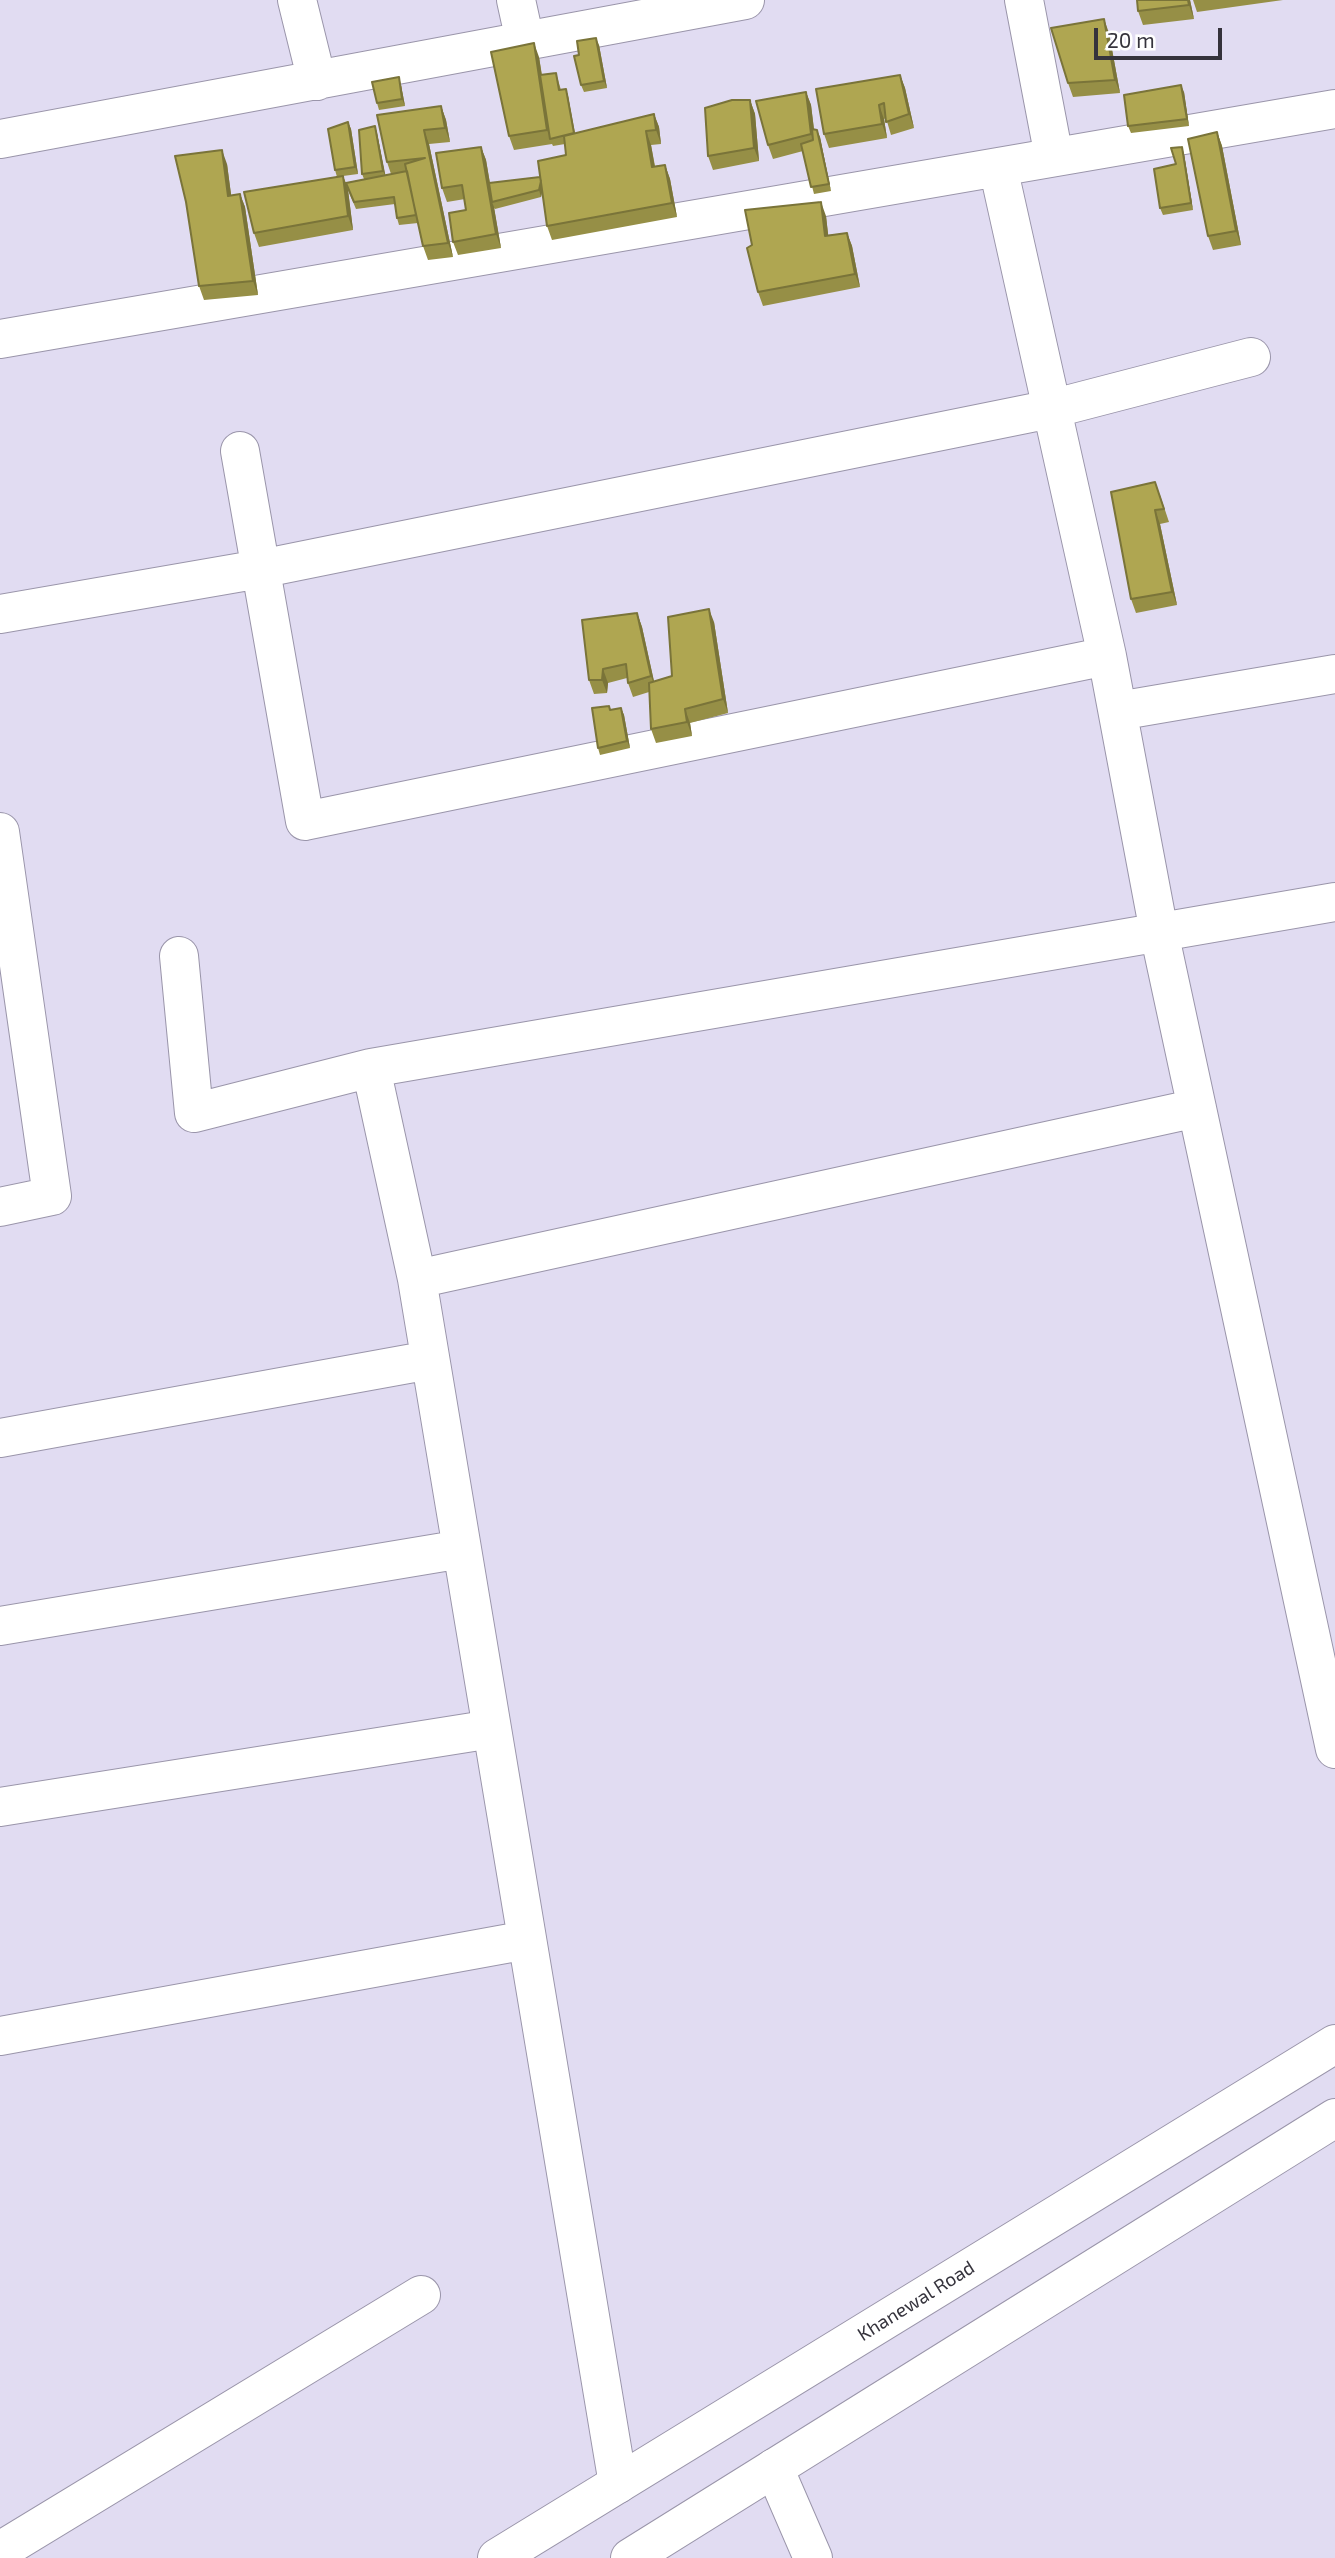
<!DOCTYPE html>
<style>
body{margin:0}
#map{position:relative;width:1335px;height:2558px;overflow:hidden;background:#e1dcf2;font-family:"Exo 2",sans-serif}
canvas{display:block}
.scale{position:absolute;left:1094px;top:28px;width:128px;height:32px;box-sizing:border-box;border:4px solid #35333c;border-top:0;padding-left:9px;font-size:21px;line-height:24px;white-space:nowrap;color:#35333c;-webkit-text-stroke:5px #fff;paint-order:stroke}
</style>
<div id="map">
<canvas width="1335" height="2558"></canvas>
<div class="scale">20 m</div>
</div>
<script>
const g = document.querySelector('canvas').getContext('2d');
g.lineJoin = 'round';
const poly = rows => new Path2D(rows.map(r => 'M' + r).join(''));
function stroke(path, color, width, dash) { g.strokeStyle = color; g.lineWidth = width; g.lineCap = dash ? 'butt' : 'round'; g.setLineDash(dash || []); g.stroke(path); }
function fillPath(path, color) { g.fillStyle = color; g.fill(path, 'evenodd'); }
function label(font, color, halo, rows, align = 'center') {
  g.font = font + ' "Exo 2",sans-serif'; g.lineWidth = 6; g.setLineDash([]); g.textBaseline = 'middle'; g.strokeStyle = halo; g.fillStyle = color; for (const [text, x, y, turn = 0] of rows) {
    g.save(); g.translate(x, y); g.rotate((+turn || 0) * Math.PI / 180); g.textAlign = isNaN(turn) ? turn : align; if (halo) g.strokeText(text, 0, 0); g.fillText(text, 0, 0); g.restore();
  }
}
const street = poly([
 [297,0,317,81],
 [1024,0,1054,157],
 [525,41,745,0],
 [0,139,525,41,516,0],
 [998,167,1107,656,1159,932,1335,1749],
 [0,339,1335,109],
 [240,451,305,821,1107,656],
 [0,614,260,569,1051,409,1251,357],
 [1118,711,1335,674],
 [0,832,52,1196,0,1207],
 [179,956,194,1113,371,1068],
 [417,1279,1197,1108],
 [0,1438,430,1360],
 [0,1626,462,1549],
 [0,1807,492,1729],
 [0,2036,527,1940],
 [774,2468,813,2558],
 [618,2484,417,1279,371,1068,1335,902],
 [0,2551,421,2295]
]);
const primary = poly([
 [497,2558,1335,2044],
 [630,2558,1335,2118]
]);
const wall = poly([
 [1137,0,1190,0,1194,19,1143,25,1138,11],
 [1193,0,1283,0,1197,12],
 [1109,33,1120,93,1073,97,1068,83],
 [599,45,607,88,584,92,581,85,579,55],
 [539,57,542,75,556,73,561,90,566,89,568,96,575,133,654,114,659,127,661,144,651,145,655,166,665,165,670,179,677,217,552,240,547,226,542,192,541,197,495,209,494,208,501,248,458,255,453,242,466,210,465,199,447,202,442,188,481,147,486,160,490,183,540,177,566,155,565,144,553,146,552,144,514,150,509,136],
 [900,75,905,88,914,128,891,135,886,118,884,119,887,138,829,148,824,134],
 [401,85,405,106,379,110,377,103],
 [806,92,811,105,814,129,820,137,831,191,814,194,803,151,773,159,768,145],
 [1184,92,1189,126,1131,133,1128,126],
 [750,100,755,114,759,161,713,170,708,156],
 [441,106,446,120,450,142,429,144,453,257,428,260,423,246,418,223,399,225,397,218,395,204,356,209,348,190,353,230,259,247,254,233,337,177,335,170,348,122,351,129,358,174,343,176,346,183,364,179,362,174,375,126,377,133,385,175,391,174,387,162],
 [1217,132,1222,146,1241,245,1213,250,1208,236],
 [1184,154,1193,210,1163,215,1160,208,1176,164],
 [227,164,231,195,240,194,245,207,258,295,204,300,199,286],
 [826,216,828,235,847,233,852,246,860,287,763,306,758,292,752,245],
 [1111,492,1160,495,1169,522,1160,524,1177,605,1136,613,1131,599],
 [637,613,642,627,654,682,672,676,714,622,728,713,690,723,692,736,656,743,651,729,649,692,633,697,628,683,627,678,608,683,607,693,594,694,589,680],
 [621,708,624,715,630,748,600,755,598,748]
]);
const shadedWall = poly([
 [1188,0,1190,0,1194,19,1189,5],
 [1104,19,1109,33,1120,93,1115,80],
 [596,38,599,45,607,88,604,81],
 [534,43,539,57,551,139,547,130],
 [900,75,905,88,914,128,909,114],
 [399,77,401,85,405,106,402,99],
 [1181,85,1184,92,1189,126,1187,119],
 [566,89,568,96,576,142,574,135],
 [806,92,811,105,816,147,811,134],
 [750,100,755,114,759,161,754,148],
 [879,105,884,119,887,138,882,124],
 [441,106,446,120,450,142,445,128],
 [654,114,659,127,661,144,656,130],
 [348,122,351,129,358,174,355,167],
 [375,126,377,133,386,178,383,171],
 [424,130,429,144,453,257,448,243],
 [817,130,820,137,831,191,829,184],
 [646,131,651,145,657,180,652,167],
 [1217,132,1222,146,1241,245,1236,231],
 [481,147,486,160,493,202,492,202,494,207,501,248,496,234],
 [1182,147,1184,154,1193,210,1191,203],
 [222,150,227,164,233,209,228,196],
 [665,165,670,179,677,217,672,203],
 [343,176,348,190,353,230,348,216],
 [542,177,544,184,541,197,539,190],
 [240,194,245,207,258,295,253,281],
 [821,202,826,216,830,250,825,236],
 [847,233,852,246,860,287,855,274],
 [1155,510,1160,524,1177,605,1172,592],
 [709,609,714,622,728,713,723,699],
 [637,613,642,627,656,690,651,676],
 [603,669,608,683,607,693,602,680],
 [621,708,624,715,630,748,627,741],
 [685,709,690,723,692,736,687,722]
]);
const building = poly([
 [1137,0,1188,0,1189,5,1138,11,1137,0],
 [1104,19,1115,80,1068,83,1051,28,1104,19],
 [596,38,604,81,581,85,574,56,579,55,577,41,596,38],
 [534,43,547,130,509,136,491,52,534,43],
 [556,73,559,90,566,89,574,133,550,139,540,75,556,73],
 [900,75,909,114,886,122,884,103,879,105,882,124,824,134,816,89,900,75],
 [399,77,402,99,377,103,372,82,399,77],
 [1181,85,1187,119,1128,126,1124,95,1181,85],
 [806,92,811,134,768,145,756,101,806,92],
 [732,100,750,100,754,148,708,156,705,108,732,100],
 [441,106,445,128,424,130,448,243,423,246,405,164,425,158,387,162,377,115,441,106],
 [654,114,656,130,646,131,652,167,665,165,672,203,547,226,538,161,566,155,564,136,654,114],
 [348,122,355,167,335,170,328,129,348,122],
 [375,126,383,171,362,174,359,130,375,126],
 [812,129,817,130,829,184,811,187,801,144,813,140,812,129],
 [1217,132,1236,231,1208,236,1188,139,1217,132],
 [481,147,496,234,453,242,449,213,466,210,462,185,442,188,436,153,481,147],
 [1182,147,1191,203,1160,208,1154,169,1176,164,1171,148,1182,147],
 [222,150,228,196,240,194,253,281,199,286,186,202,175,156,222,150],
 [407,171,416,215,397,218,394,197,354,202,346,183,407,171],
 [343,176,348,216,254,233,244,192,343,176],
 [540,177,541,181,539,190,492,202,489,183,540,177],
 [821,202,825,236,847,233,855,274,758,292,747,248,752,245,745,210,821,202],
 [1155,482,1164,509,1155,510,1172,592,1131,599,1111,492,1155,482],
 [709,609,723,699,685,709,687,722,651,729,649,683,672,676,668,617,709,609],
 [637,613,651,676,628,683,626,664,603,669,602,680,589,680,582,620,637,613],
 [609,706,610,710,621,708,627,741,598,748,592,708,609,706]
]);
const streetNames = [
 ["Khanewal Road",916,2301,-32]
];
stroke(street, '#9a95aa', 40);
stroke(primary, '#9a95aa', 40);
stroke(street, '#fff', 38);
stroke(primary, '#fff', 38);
fillPath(wall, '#968f46');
fillPath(shadedWall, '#7a7439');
fillPath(building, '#afa651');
stroke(building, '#7a7439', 2);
label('19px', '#35333c', '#fff', streetNames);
</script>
